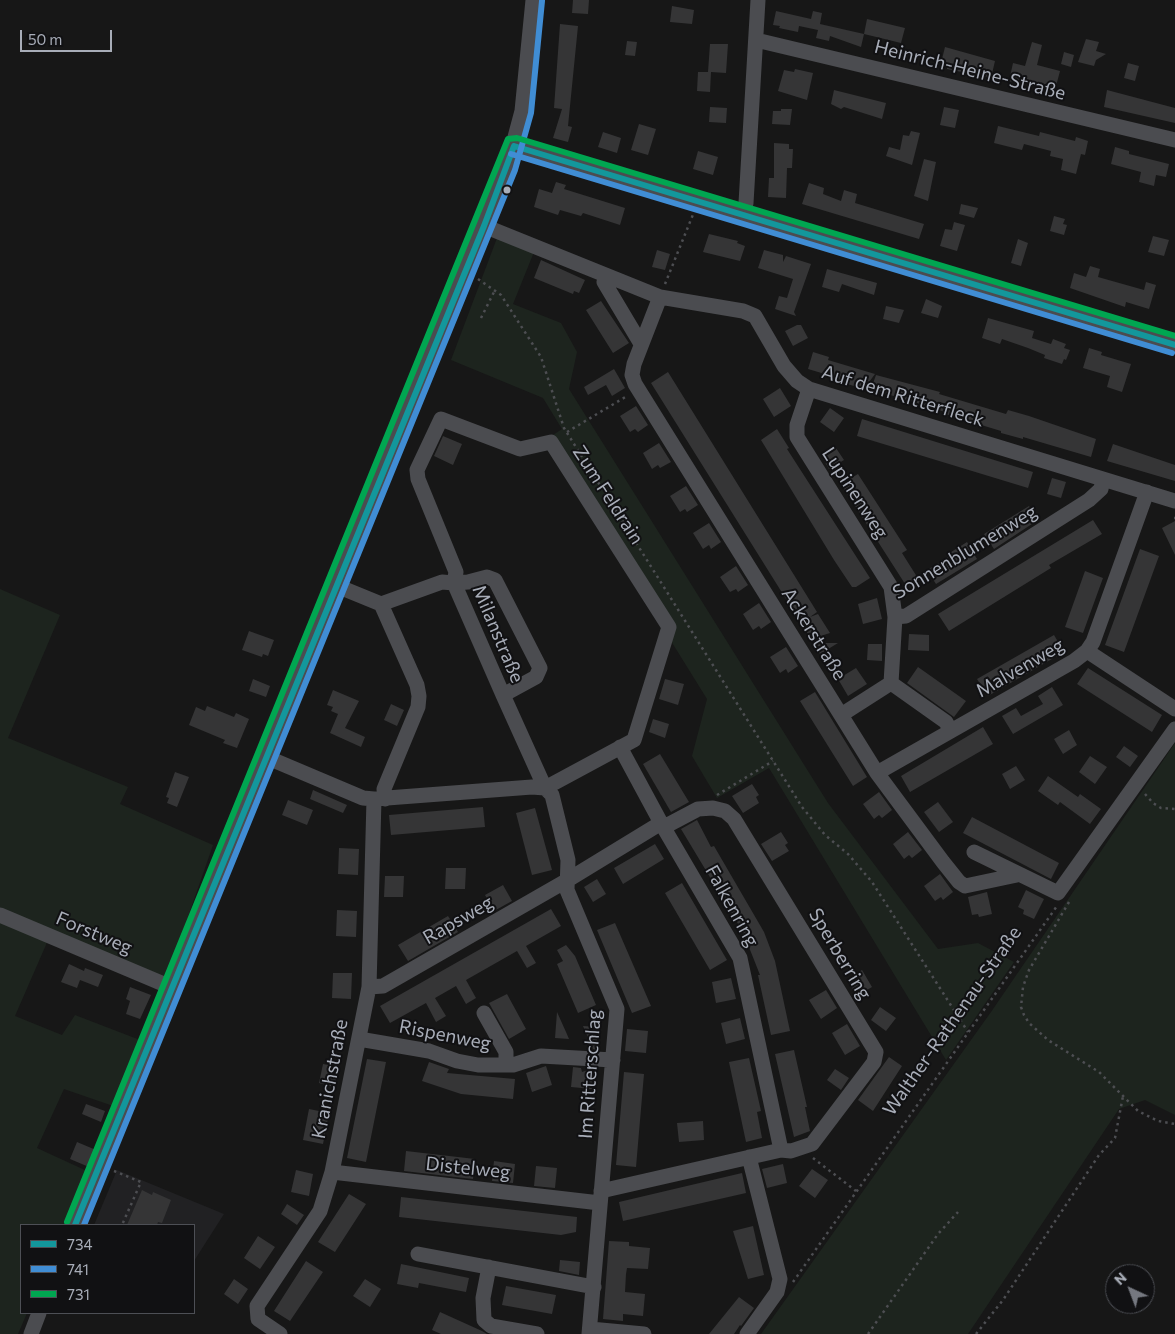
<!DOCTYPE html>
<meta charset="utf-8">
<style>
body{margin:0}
#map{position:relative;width:1175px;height:1334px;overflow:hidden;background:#171717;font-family:Commissioner,sans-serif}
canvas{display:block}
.legend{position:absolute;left:20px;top:1224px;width:175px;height:90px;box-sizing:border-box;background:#111113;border:1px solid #4d4f55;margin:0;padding:6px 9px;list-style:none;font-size:15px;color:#a8adb8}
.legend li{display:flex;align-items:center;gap:10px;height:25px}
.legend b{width:25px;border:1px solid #4d4f55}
.north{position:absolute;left:1105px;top:1264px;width:50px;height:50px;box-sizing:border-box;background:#111113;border:1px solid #4d4f55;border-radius:50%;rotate:317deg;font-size:14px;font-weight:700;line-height:20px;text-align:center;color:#a8adb8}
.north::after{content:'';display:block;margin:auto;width:18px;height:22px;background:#757880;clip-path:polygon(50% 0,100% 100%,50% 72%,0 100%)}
.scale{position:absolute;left:20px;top:30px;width:92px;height:22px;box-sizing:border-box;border:2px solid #a8adb8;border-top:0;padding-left:6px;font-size:15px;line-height:18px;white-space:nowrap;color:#a8adb8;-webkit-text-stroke:4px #111113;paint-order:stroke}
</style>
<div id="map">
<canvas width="1175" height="1334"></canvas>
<ul class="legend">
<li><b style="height:6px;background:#13979c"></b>734</li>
<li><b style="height:6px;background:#408dd4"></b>741</li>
<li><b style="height:6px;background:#00a651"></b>731</li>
</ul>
<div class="north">N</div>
<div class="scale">50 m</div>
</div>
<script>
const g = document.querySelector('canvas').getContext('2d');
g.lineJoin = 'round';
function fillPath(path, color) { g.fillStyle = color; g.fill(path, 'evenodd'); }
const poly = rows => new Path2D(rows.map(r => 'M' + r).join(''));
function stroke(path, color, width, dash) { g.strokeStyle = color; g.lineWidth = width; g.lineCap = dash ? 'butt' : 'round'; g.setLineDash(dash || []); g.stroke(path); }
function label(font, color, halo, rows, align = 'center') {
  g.font = font + ' Commissioner,sans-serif'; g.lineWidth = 4; g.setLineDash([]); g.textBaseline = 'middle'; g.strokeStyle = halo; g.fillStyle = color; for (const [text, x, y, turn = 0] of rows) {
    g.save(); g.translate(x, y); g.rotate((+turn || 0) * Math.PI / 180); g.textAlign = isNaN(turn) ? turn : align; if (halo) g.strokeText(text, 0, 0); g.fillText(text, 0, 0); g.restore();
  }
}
const built = poly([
 [117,1170,224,1214,194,1261,194,1225,94,1225]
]);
const green = poly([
 [497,238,534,252,513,304,561,323,577,352,569,389,828,803,938,949,978,943,1014,962,946,1060,769,768,717,798,692,756,707,699,671,641,673,626,553,435,562,429,543,398,451,360],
 [0,589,60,615,8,738,128,787,120,804,213,845,166,980,52,931,15,1016,62,1035,75,1015,140,1040,113,1106,64,1089,37,1148,87,1171,64,1225,21,1225,21,1313,27,1313,18,1334,0,1334],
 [1175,743,1175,1115,1145,1100,1119,1109,968,1334,761,1334,991,1012]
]);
const building = poly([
 [573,0,589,0,588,14,572,13],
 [672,6,694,10,692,24,670,22],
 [776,11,811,19,813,11,822,13,820,24,864,34,861,47,830,36,829,41,816,38,818,30,799,26,798,32,779,28,780,26,773,25],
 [867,19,905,28,901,43,864,34],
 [560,24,578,26,568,126,572,127,568,142,553,138,562,109,554,108],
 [1086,39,1099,42,1096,51,1106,54,1096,60,1094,66,1078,62],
 [627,41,637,42,635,56,625,55],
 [1032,42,1042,45,1037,65,1060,71,1055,90,1025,82,1025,85,1009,81,1013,63,1025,66],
 [710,44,728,44,726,73,711,72,710,92,697,91,698,72,708,72],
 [945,47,995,61,991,78,947,69,947,65,941,63],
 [1064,52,1074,55,1071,67,1061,64],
 [1128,63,1139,66,1135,81,1124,78],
 [795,69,813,73,807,100,778,91,784,70,794,72],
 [834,90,886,103,882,119,844,107,841,109,831,104],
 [1107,90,1175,108,1175,123,1104,107],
 [710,107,727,108,726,123,709,122],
 [944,107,959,110,955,128,940,125],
 [781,109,792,109,790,125,772,124,773,111,781,111],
 [639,124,656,129,648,155,631,150],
 [998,126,1039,136,1040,132,1075,141,1076,137,1088,141,1085,155,1081,154,1076,174,1061,170,1063,159,1050,156,1051,151,1024,144,1022,150,994,143],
 [911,131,920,133,912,165,886,156,889,147,900,150,903,135,909,136],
 [603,132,621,138,617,153,598,147],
 [774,143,789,144,789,149,793,149,792,168,787,168,786,198,768,197,769,178,774,178],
 [1115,147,1129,151,1129,154,1169,164,1166,177,1156,175,1154,186,1139,182,1141,172,1111,164],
 [698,151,718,157,713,175,693,169],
 [924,159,936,162,928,201,914,196],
 [556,182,566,185,564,189,625,208,620,225,583,213,581,216,560,210,558,215,534,207,539,189,552,193],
 [809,183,824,188,823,194,841,201,844,190,857,194,855,203,924,224,919,239,802,204],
 [961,204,978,208,974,218,959,214],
 [1054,216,1065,219,1063,224,1067,225,1064,235,1050,231],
 [954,222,965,225,957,251,940,246,945,229,952,230],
 [709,234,738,241,737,243,745,246,740,261,703,252],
 [1153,236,1169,240,1164,256,1148,252],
 [1018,239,1028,243,1021,266,1011,263],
 [657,250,670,254,665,270,652,267],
 [764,250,783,255,783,262,786,256,811,264,794,312,796,316,775,309,779,296,787,298,793,279,758,268],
 [541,260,585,280,579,293,574,291,573,294,534,278],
 [1090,266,1100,269,1098,277,1144,290,1146,282,1156,285,1149,309,1126,302,1125,307,1070,288,1074,273,1086,277],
 [827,269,877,283,874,295,842,284,839,292,822,287],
 [926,299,942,306,938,318,921,313],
 [601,301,629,343,613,353,586,310],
 [886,306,904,310,899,323,883,319],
 [988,318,1034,331,1032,338,1051,344,1053,339,1066,344,1064,348,1070,350,1066,360,1064,359,1062,364,1044,358,1045,355,1028,348,1002,339,1000,344,982,338],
 [797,325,801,325,808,338,793,346,785,331],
 [1089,348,1102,352,1101,355,1131,364,1122,392,1107,387,1110,376,1083,368],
 [813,352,829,357,828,360,875,374,864,389,834,380,835,377,808,369],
 [614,369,625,388,612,396,606,385,588,395,584,387],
 [668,372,817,612,810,617,818,614,830,633,811,639,651,383],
 [876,375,940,392,939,394,1006,414,1008,410,1029,416,1096,439,1091,457,1023,437,1023,439,1001,433,1001,431,945,414,945,412,871,389],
 [780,388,791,406,774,417,763,399],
 [636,406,648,425,638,432,635,429,630,432,620,416],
 [830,408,844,418,834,432,820,422],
 [862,419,1033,472,1028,488,857,436],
 [777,429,789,448,787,449,870,578,856,587,852,587,834,560,761,440],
 [443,436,462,444,453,465,434,456],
 [659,443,671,462,660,468,658,465,652,469,643,453],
 [1113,444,1175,465,1175,481,1107,461],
 [836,448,844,460,829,469,822,457],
 [858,474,907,550,902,553,919,580,907,587,841,484],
 [1052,478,1066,482,1061,498,1047,494],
 [686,486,698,505,687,512,685,509,680,512,670,496],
 [1029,506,1038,520,994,549,984,534],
 [1093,520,1102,534,1049,565,1051,568,949,631,938,614],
 [1175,521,1175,555,1162,528],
 [709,523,721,542,711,549,709,545,703,549,693,533],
 [967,542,977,559,936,584,927,570,950,556,948,554],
 [1140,549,1159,556,1124,652,1105,645],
 [736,566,748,585,738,592,736,589,730,592,720,577],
 [1085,571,1103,578,1083,633,1065,627],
 [877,598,882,619,863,624,858,604],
 [759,603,771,622,761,629,759,626,753,630,743,614],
 [249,631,274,640,268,656,263,654,262,657,242,650],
 [909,634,929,635,929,651,908,650],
 [1054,635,1064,652,988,696,977,679],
 [813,643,838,643,820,654],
 [868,644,882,644,882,661,867,660],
 [786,647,798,666,788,673,786,669,780,673,770,657],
 [918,667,966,701,954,717,907,683],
 [856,668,867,684,848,696,838,679],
 [1088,668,1162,715,1152,732,1077,684],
 [253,679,270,686,266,697,249,691],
 [665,679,684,684,678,705,659,699],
 [1052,687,1063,705,1013,734,1002,716,1016,708,1021,716,1043,704,1038,696],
 [333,690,359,701,345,728,365,737,361,747,330,733,338,714,331,711,333,707,327,705],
 [815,692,867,777,853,786,800,701],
 [391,704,404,710,397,726,384,720],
 [207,706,234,717,236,713,249,719,237,748,223,743,225,740,189,725,196,707,205,711],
 [653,719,669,724,665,738,649,732],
 [983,727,993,744,910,792,901,776],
 [1069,730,1077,745,1063,754,1054,739],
 [1124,746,1138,756,1130,767,1116,757],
 [660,754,689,802,671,812,643,764],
 [1090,756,1107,767,1095,784,1079,772],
 [1016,766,1025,780,1010,789,1002,774],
 [175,772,189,777,177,807,167,803,169,798,166,797],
 [1048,776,1078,797,1080,794,1101,809,1090,824,1060,802,1058,805,1038,791],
 [752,784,759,795,756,797,759,803,743,813,732,796],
 [313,790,347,805,343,813,310,799],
 [879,792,892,810,882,818,879,815,874,819,863,804],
 [288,800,313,810,307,825,282,815],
 [938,802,953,822,939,832,924,812],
 [483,807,485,827,391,835,389,815],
 [535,808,552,870,532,875,516,813],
 [972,817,1059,863,1051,879,963,833],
 [697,820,711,847,714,846,764,932,775,961,790,1031,771,1035,758,975,760,975,743,932,681,829],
 [781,832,788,843,785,845,789,851,772,861,761,844],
 [908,832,922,850,912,858,909,855,904,859,893,844],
 [655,844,664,859,623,884,614,868],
 [339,848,359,849,358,875,338,874],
 [446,868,466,868,465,889,445,889],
 [940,874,953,892,943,900,941,897,935,901,924,886],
 [385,876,404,876,403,897,384,897],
 [597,879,606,894,593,902,584,887],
 [682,883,727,960,710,970,665,893],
 [503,885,512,901,494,911,485,895],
 [1026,890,1044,899,1034,919,1023,914,1024,910,1018,907],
 [987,892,992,914,979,917,978,914,972,915,968,897],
 [551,909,561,926,526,946,536,963,527,968,517,951,466,980,476,998,466,1004,456,986,435,998,446,1016,436,1022,426,1003,390,1023,380,1006],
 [337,910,357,911,356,937,336,936],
 [448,916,458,932,408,961,398,945],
 [615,923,651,1006,632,1013,597,930],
 [566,945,575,956,596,1005,578,1013,557,964,563,961,557,950],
 [69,964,84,971,85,968,103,975,98,987,80,980,77,988,61,982],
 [862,970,872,987,857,996,847,980],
 [333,973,352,973,351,999,332,998],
 [731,978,736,999,716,1003,712,982],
 [130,987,151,995,140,1019,126,1014,130,1001,126,999],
 [826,990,837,1008,821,1019,809,1000],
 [507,994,526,1029,509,1039,489,1003],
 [880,1007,896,1018,886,1031,871,1020],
 [557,1012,566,1032,569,1039,555,1038],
 [740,1018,745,1039,726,1044,721,1023],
 [847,1024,860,1046,845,1055,832,1033],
 [583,1026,598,1027,596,1050,593,1049],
 [627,1029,648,1031,646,1053,625,1051],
 [794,1050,807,1107,805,1107,810,1131,794,1137,775,1054],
 [889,1057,902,1066,873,1111,858,1100],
 [749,1058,761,1111,757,1112,762,1138,746,1142,729,1062],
 [367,1059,386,1062,366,1162,347,1158],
 [429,1062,449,1069,447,1073,515,1079,513,1099,461,1094,422,1081],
 [323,1064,339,1067,334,1087,319,1083],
 [546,1066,552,1085,532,1092,526,1073],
 [573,1067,581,1068,582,1072,594,1068,592,1089,571,1087],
 [835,1069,849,1078,841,1090,827,1080],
 [624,1072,644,1074,636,1167,616,1165],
 [86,1104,105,1111,101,1122,82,1114],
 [309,1109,329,1113,323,1144,303,1140],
 [703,1121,704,1140,679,1142,677,1123],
 [77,1142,96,1150,89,1167,70,1159],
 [406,1151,475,1159,473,1179,404,1171],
 [494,1161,515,1164,513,1183,492,1181],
 [783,1164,787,1183,767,1188,762,1169],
 [536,1166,557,1168,555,1188,534,1186],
 [812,1169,828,1180,815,1198,799,1186],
 [296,1170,313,1174,309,1196,291,1192],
 [742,1173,746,1193,623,1221,619,1202],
 [142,1190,152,1195,153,1192,171,1200,162,1223,158,1222,157,1225,127,1225],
 [349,1194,366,1204,335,1252,318,1242],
 [401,1197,577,1217,576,1232,561,1235,399,1217],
 [287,1204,304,1215,297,1225,281,1214],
 [753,1226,764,1275,748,1279,733,1231],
 [258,1236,275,1247,260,1269,244,1258],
 [609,1241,629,1242,629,1246,650,1248,648,1269,627,1268,626,1274,625,1292,645,1294,643,1316,623,1314,623,1321,603,1319],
 [560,1260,580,1262,579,1275,559,1271],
 [306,1261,323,1272,290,1321,274,1311],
 [401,1264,469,1278,466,1292,419,1283,418,1288,397,1284],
 [234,1279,248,1289,238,1304,224,1294],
 [365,1279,381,1289,370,1307,353,1296],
 [506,1286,556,1295,552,1314,502,1305],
 [739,1297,754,1308,741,1326,740,1325,734,1334,709,1334],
 [440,1312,482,1331,487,1334,441,1334,432,1330]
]);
const path = poly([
 [478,279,501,295,541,357,564,428,802,807,825,835,848,854,872,882,968,1032],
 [665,284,694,212],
 [481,318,495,290],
 [567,432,627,396],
 [1174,518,1175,518],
 [1145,794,1153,803,1161,808,1175,809],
 [717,795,773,761],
 [1069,902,1029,970,1023,987,1021,1007,1024,1015,1029,1023,1048,1040,1099,1072,1138,1111,1158,1121,1175,1124],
 [471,908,477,919],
 [954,1010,962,1005],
 [813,1158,856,1191],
 [114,1171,141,1182,122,1225],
 [793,1282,1057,906],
 [868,1334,938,1234,958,1212],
 [976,1334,1003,1300,1099,1155,1115,1138,1123,1096]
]);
const minor = poly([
 [756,40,1175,140],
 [514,146,1175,345],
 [743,214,746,203,758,0],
 [484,226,660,297,743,311,755,316,784,366,797,381,809,389,1175,501],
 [606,276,604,282,641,344],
 [660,297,634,364,632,375,635,384,877,773,943,862,959,882,965,886,1017,875],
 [809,389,797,425,797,437,891,587,895,617],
 [337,586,381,604,442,582,454,583,503,695,545,788,634,740,669,627,551,442,520,449,441,419,417,470,418,479,456,572,454,583,468,582,487,577,495,580,540,668,536,677,503,695],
 [381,604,417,685,419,696,418,707,384,789,385,799],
 [1087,651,1175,709],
 [891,683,946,722,950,730],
 [841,715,891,683,895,617,906,616,1089,500,1101,489,1103,479],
 [620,747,661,823],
 [266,757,363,798,374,799,532,787,545,788,552,795,568,860,567,890,617,1009,589,1334],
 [877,773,1074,661,1087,651,1093,642,1147,492],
 [664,827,698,809,713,808,725,811,734,819,876,1052,874,1062,812,1144,791,1151,781,1150],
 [974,852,1058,893,1175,729],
 [0,915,173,988],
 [369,987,383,986,566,881,661,823,740,958,781,1150,601,1191],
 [484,1013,506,1052,506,1065],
 [359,1039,429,1051,457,1061,478,1065,513,1065,541,1056,613,1060],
 [332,1172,600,1203],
 [75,1225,507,167,522,111,533,0],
 [418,1254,594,1287],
 [489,1267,483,1298,484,1320,491,1326,537,1334],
 [590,1329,644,1334],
 [31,1334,39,1313],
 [280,1334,258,1319,257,1306,320,1211,332,1172,369,987,374,799],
 [747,1334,777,1292,780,1279,749,1157]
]);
const bus1 = poly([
 [514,146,1175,345],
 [75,1225,484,226,514,146]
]);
const bus2 = poly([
 [511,154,1172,353],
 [84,1225,515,170,531,113,542,1]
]);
const bus3 = poly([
 [67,1222,508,139,517,138,1175,336]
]);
const markers = [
 [507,190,4.5,"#a8adb8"]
];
const streetNames = [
 ["Heinrich-Heine-Straße",970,70,14],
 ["Auf dem Ritterfleck",903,396,17],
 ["Lupinenweg",855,493,57],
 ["Zum Feldrain",608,495,57],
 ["Sonnenblumenweg",965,552,-31],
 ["Milanstraße",498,634,67],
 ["Ackerstraße",814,634,58],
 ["Malvenweg",1020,668,-30],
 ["Falkenring",732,906,61],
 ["Rapsweg",458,920,-30],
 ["Forstweg",94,933,23],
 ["Sperberring",840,954,59],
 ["Walther-Rathenau-Straße",952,1021,-55],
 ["Rispenweg",445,1035,11],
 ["Im Ritterschlag",590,1074,-86],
 ["Kranichstraße",330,1079,-79],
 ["Distelweg",468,1168,6]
];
fillPath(built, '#212123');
fillPath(green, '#1d241e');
fillPath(building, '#353536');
stroke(path, '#4d4e52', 2.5, [2.5, 4]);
stroke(minor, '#4b4c50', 15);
stroke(bus1, '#13979c', 6);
stroke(bus2, '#408dd4', 6);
stroke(bus3, '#00a651', 6);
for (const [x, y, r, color] of markers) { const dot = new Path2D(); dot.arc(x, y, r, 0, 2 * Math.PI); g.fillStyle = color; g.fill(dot); stroke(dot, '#111113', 2); }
label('19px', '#a8adb8', '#111113', streetNames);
</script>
